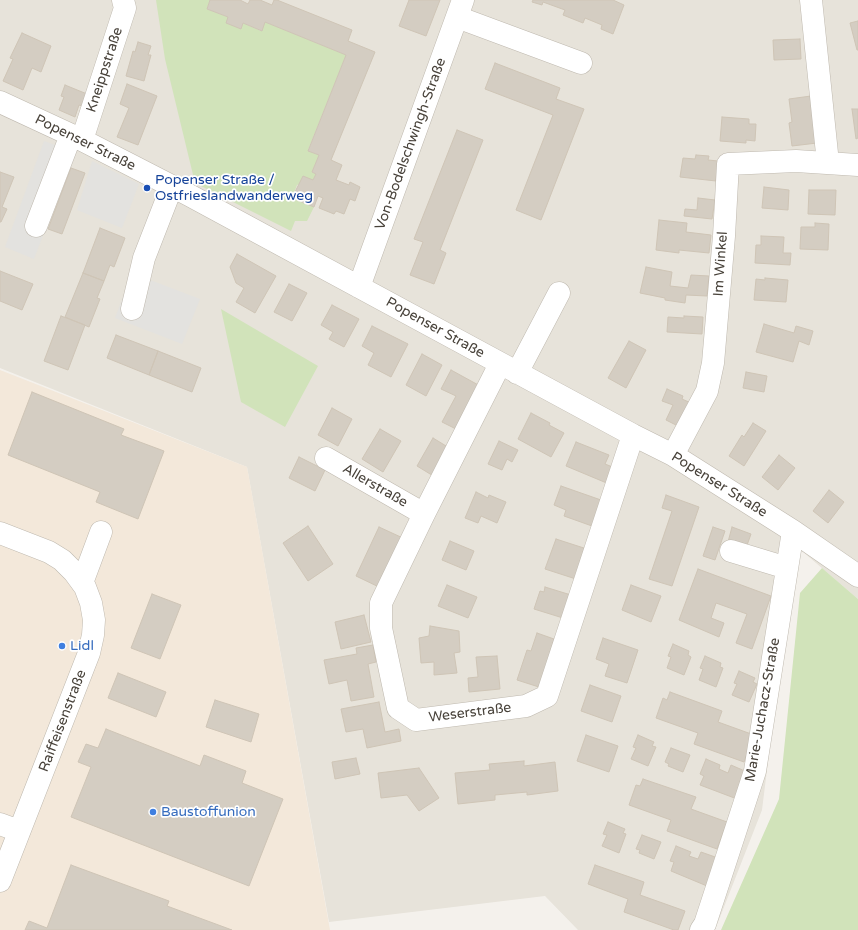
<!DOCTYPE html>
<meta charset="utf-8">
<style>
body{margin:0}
canvas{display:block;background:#f4f1ec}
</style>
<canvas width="858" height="930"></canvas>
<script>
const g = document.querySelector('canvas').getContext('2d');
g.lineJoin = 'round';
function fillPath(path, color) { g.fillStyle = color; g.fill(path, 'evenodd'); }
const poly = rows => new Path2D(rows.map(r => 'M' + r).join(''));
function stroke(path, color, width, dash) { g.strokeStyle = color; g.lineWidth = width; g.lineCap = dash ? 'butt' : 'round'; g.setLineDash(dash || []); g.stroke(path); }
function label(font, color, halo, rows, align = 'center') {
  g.font = font + ' "Varela Round",sans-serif'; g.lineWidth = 3.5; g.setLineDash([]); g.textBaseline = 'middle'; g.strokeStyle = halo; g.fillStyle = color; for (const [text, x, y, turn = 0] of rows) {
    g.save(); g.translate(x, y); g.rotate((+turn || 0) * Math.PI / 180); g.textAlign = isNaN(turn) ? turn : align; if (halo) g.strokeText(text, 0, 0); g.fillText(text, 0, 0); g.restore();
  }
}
const residential = poly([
 [0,0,858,0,858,599,795,545,762,810,715,930,578,930,545,896,329,922,247,467,0,368]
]);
const commercial = poly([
 [0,370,247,467,330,930,0,930]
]);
const green = poly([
 [156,0,210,0,207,9,228,17,241,29,243,23,261,31,265,22,346,55,308,150,319,155,312,172,316,174,313,180,297,185,292,198,314,207,307,221,295,221,291,231,195,183,165,59],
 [221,309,318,366,285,427,241,402],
 [822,568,858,599,858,930,721,930,779,799,800,593]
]);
const parking = poly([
 [44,141,75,152,34,259,5,247],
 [92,161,139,184,122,228,77,210],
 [132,273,200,299,182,344,115,318]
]);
const building = poly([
 [210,0,240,0,248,4,250,0,260,0,272,5,274,0,277,0,352,30,348,41,375,52,331,160,342,165,336,180,349,185,350,182,360,187,355,201,350,199,344,214,336,211,334,214,319,208,323,198,318,196,314,207,292,198,303,176,313,180,316,174,312,172,319,155,308,151,346,55,265,22,262,31,243,23,241,29,226,23,228,17,207,9,210,0],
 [409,0,440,0,426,36,399,26,409,0],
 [533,0,613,0,624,5,613,34,601,29,602,25,585,18,583,23,563,15,565,10,543,2,542,5,532,2,533,0],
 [858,21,858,50,857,50,850,23,858,21],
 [22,33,51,46,41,72,32,68,23,90,3,81,13,59,10,58,22,33],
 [800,39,801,59,774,60,773,40,800,39],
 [138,42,151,46,148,55,151,55,144,81,126,76,133,51,135,52,138,42],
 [495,63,560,88,556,99,584,109,541,220,516,210,553,115,485,89,495,63],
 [127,84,157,96,138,145,117,137,129,108,120,104,127,84],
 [65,85,87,94,82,106,79,105,75,117,59,110,64,97,61,96,65,85],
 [811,96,817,143,792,146,789,123,792,122,789,99,811,96],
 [852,109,858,109,858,138,856,139,852,109],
 [722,117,749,119,749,124,756,124,755,141,746,140,746,143,720,141,722,117],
 [457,130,483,140,440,250,446,253,434,284,410,275,423,242,414,239,457,130],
 [696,155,709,156,708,160,718,161,716,181,680,177,683,158,695,159,696,155],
 [71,168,85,173,62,234,48,229,71,168],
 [0,172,14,177,2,207,7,209,1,222,0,222,0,172],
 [764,187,789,190,788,210,762,208,764,187],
 [809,190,836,190,835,215,808,214,809,190],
 [698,198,715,200,712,219,684,216,685,209,697,210,698,198],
 [659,220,687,223,686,232,711,235,709,253,679,250,679,253,656,250,659,220],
 [815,223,829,224,828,250,800,249,801,227,815,227,815,223],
 [100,228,125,238,114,267,110,265,104,281,83,273,100,228],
 [761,236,784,237,783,253,791,253,790,265,755,263,756,245,761,245,761,236],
 [237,254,276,276,255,313,236,302,244,288,236,283,230,267,237,254],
 [646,267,672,272,670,286,688,288,691,275,709,276,707,296,686,295,685,303,665,300,665,298,640,293,646,267],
 [0,271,33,284,22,310,0,301,0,271],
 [83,273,104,281,97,298,100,299,89,327,65,317,83,273],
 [765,278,788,280,786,302,754,300,756,279,765,280,765,278],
 [289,284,307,293,292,321,274,312,289,284],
 [332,305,359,319,344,347,329,339,333,332,321,325,332,305],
 [61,316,85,325,68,370,44,361,61,316],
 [684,316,703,317,702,334,667,332,668,317,684,318,684,316],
 [764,324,794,333,796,326,813,331,809,345,799,341,793,362,756,352,764,324],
 [372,326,408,344,391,377,368,365,374,353,362,346,372,326],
 [116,335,158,351,149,375,107,358,116,335],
 [629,341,646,350,626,388,608,378,629,341],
 [158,351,201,368,192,392,149,375,158,351],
 [422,354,442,365,426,396,406,385,422,354],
 [451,370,482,387,460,431,442,422,456,396,441,389,451,370],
 [746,372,767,376,764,392,743,388,746,372],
 [667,389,683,396,682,399,691,403,680,427,666,420,673,405,662,401,667,389],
 [32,392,124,429,121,435,164,451,138,519,96,502,100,492,8,455,32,392],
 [332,408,352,419,338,446,318,435,332,408],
 [531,413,550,423,549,425,564,433,551,457,518,439,531,413],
 [753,423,766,431,744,466,729,456,742,435,744,437,753,423],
 [380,429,401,441,383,472,362,459,380,429],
 [433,438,451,449,435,477,417,466,433,438],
 [499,441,518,450,512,462,507,459,502,470,488,464,499,441],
 [576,442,609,455,605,464,615,468,609,484,566,466,576,442],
 [779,455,795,468,778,490,762,477,779,455],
 [299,457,325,470,315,491,289,478,299,457],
 [561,486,601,500,592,526,564,516,566,510,554,505,561,486],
 [829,490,844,502,828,523,813,511,829,490],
 [476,492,488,498,489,495,506,502,497,523,481,516,478,523,465,518,476,492],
 [666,495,699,507,672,586,649,579,672,511,662,508,666,495],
 [308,526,333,564,308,581,283,543,308,526],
 [379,527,405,539,381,588,356,576,379,527],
 [713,527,725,531,715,560,703,556,713,527],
 [732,527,751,534,746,548,728,542,732,527],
 [556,539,590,550,579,580,545,569,556,539],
 [450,541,474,551,466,570,442,560,450,541],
 [698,569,771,596,752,649,736,643,747,614,716,603,711,618,724,623,719,637,679,620,698,569],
 [447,585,477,597,468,618,438,606,447,585],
 [631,585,661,596,651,622,622,610,631,585],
 [545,587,571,595,563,618,534,609,540,591,544,592,545,587],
 [152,594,181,605,160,659,131,648,152,594],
 [364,615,371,642,341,649,335,622,364,615],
 [430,626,459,631,460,652,454,653,457,673,434,675,434,662,421,663,419,638,429,636,430,626],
 [537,633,554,639,550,653,554,655,542,688,517,680,527,650,531,651,537,633],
 [603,638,638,650,627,683,605,676,609,664,596,659,603,638],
 [673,644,689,651,688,655,691,657,684,675,667,668,671,657,668,656,673,644],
 [373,645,376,662,368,664,374,697,351,701,347,680,329,684,324,660,357,654,356,648,373,645],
 [497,656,500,689,469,692,468,678,478,677,476,657,497,656],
 [705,656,721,663,720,667,723,668,716,687,699,680,703,669,700,668,705,656],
 [739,671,755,678,753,682,757,684,749,702,732,695,737,684,734,683,739,671],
 [118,673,166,692,156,717,108,698,118,673],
 [590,685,621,696,612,722,581,711,590,685],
 [670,692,722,711,718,722,754,735,744,762,694,744,698,733,656,718,663,698,667,700,670,692],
 [215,700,259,714,251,742,206,727,215,700],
 [379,702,385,732,399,729,401,741,367,748,363,729,346,732,341,709,379,702],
 [106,729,200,766,204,755,246,771,242,783,283,799,249,886,71,817,91,767,78,762,86,744,98,748,106,729],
 [586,735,618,746,609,772,577,761,586,735],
 [638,735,654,742,652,746,656,747,648,766,631,759,636,748,633,747,638,735],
 [671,748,690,755,683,772,668,766,669,764,665,762,671,748],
 [356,758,360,774,335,779,332,762,356,758],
 [706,759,720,765,719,769,728,773,731,765,747,772,737,799,700,785,704,776,700,774,706,759],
 [524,761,524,766,555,762,558,791,527,795,527,792,495,795,495,800,458,804,455,773,490,770,489,764,524,761],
 [419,768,439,798,419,811,407,795,381,798,378,773,419,768],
 [643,779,696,797,691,809,727,822,717,849,667,831,671,820,629,805,636,785,640,786,643,779],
 [608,822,625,829,623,833,626,834,619,853,602,846,607,835,603,834,608,822],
 [642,835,661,842,654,859,639,853,640,850,636,849,642,835],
 [676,846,691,852,689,856,698,859,701,852,718,858,707,886,671,871,674,862,670,861,676,846],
 [71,865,169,901,167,906,232,930,25,930,29,921,47,928,71,865],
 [595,865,644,882,640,895,685,911,678,930,674,930,624,912,628,899,588,884,595,865]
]);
const minor = poly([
 [811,0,828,163],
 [457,17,581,63],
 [0,102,82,140,189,195,633,435,673,455,793,531,858,576],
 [82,140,125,8,123,0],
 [36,226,71,135],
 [359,287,463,0],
 [132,309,144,258,172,186],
 [500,364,424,514,381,603,381,628,398,708,416,720,526,706,547,696,633,435],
 [517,373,559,293],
 [673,455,707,391,713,363,724,236,728,164,796,161,858,165],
 [326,458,424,514],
 [0,533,49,552,62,560,74,572,85,587,91,603,94,620,93,635,89,653,0,881],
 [731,551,787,568],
 [82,583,101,532],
 [0,824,19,831],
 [701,930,705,924,755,771,793,531]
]);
const markers = [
 [147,188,4,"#1a4fb4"],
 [62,646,4,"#3f7fe0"],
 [153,812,4,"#3f7fe0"]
];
const streetNames = [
 ["Kneippstraße",105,70,-72],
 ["Popenser Straße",85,143,26],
 ["Von-Bodelschwingh-Straße",411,144,-70],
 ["Im Winkel",721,264,-86],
 ["Popenser Straße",435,328,29],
 ["Popenser Straße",719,485,32],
 ["Allerstraße",375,486,30],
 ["Marie-Juchacz-Straße",763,710,-80],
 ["Weserstraße",470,713,-7],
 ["Raiffeisenstraße",63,721,-69]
];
const transitNames = [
 ["Popenser Straße /",155,180],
 ["Ostfrieslandwanderweg",155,196]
];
const shopNames = [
 ["Lidl",70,646],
 ["Baustoffunion",161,812]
];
fillPath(residential, '#e7e3da');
fillPath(commercial, '#f3e8da');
fillPath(green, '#d1e3ba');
fillPath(parking, '#e3e2df');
fillPath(building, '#d4cdc2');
stroke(building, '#cfc5b6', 1);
stroke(minor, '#bfb9af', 23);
stroke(minor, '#fff', 22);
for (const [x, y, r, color] of markers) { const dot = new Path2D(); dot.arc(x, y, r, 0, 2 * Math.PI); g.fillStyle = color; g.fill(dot); stroke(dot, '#fff', 1.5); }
label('14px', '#48423a', '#fff', streetNames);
label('14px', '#164399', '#fff', transitNames, 'left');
label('14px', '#366cbe', '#fff', shopNames, 'left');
</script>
